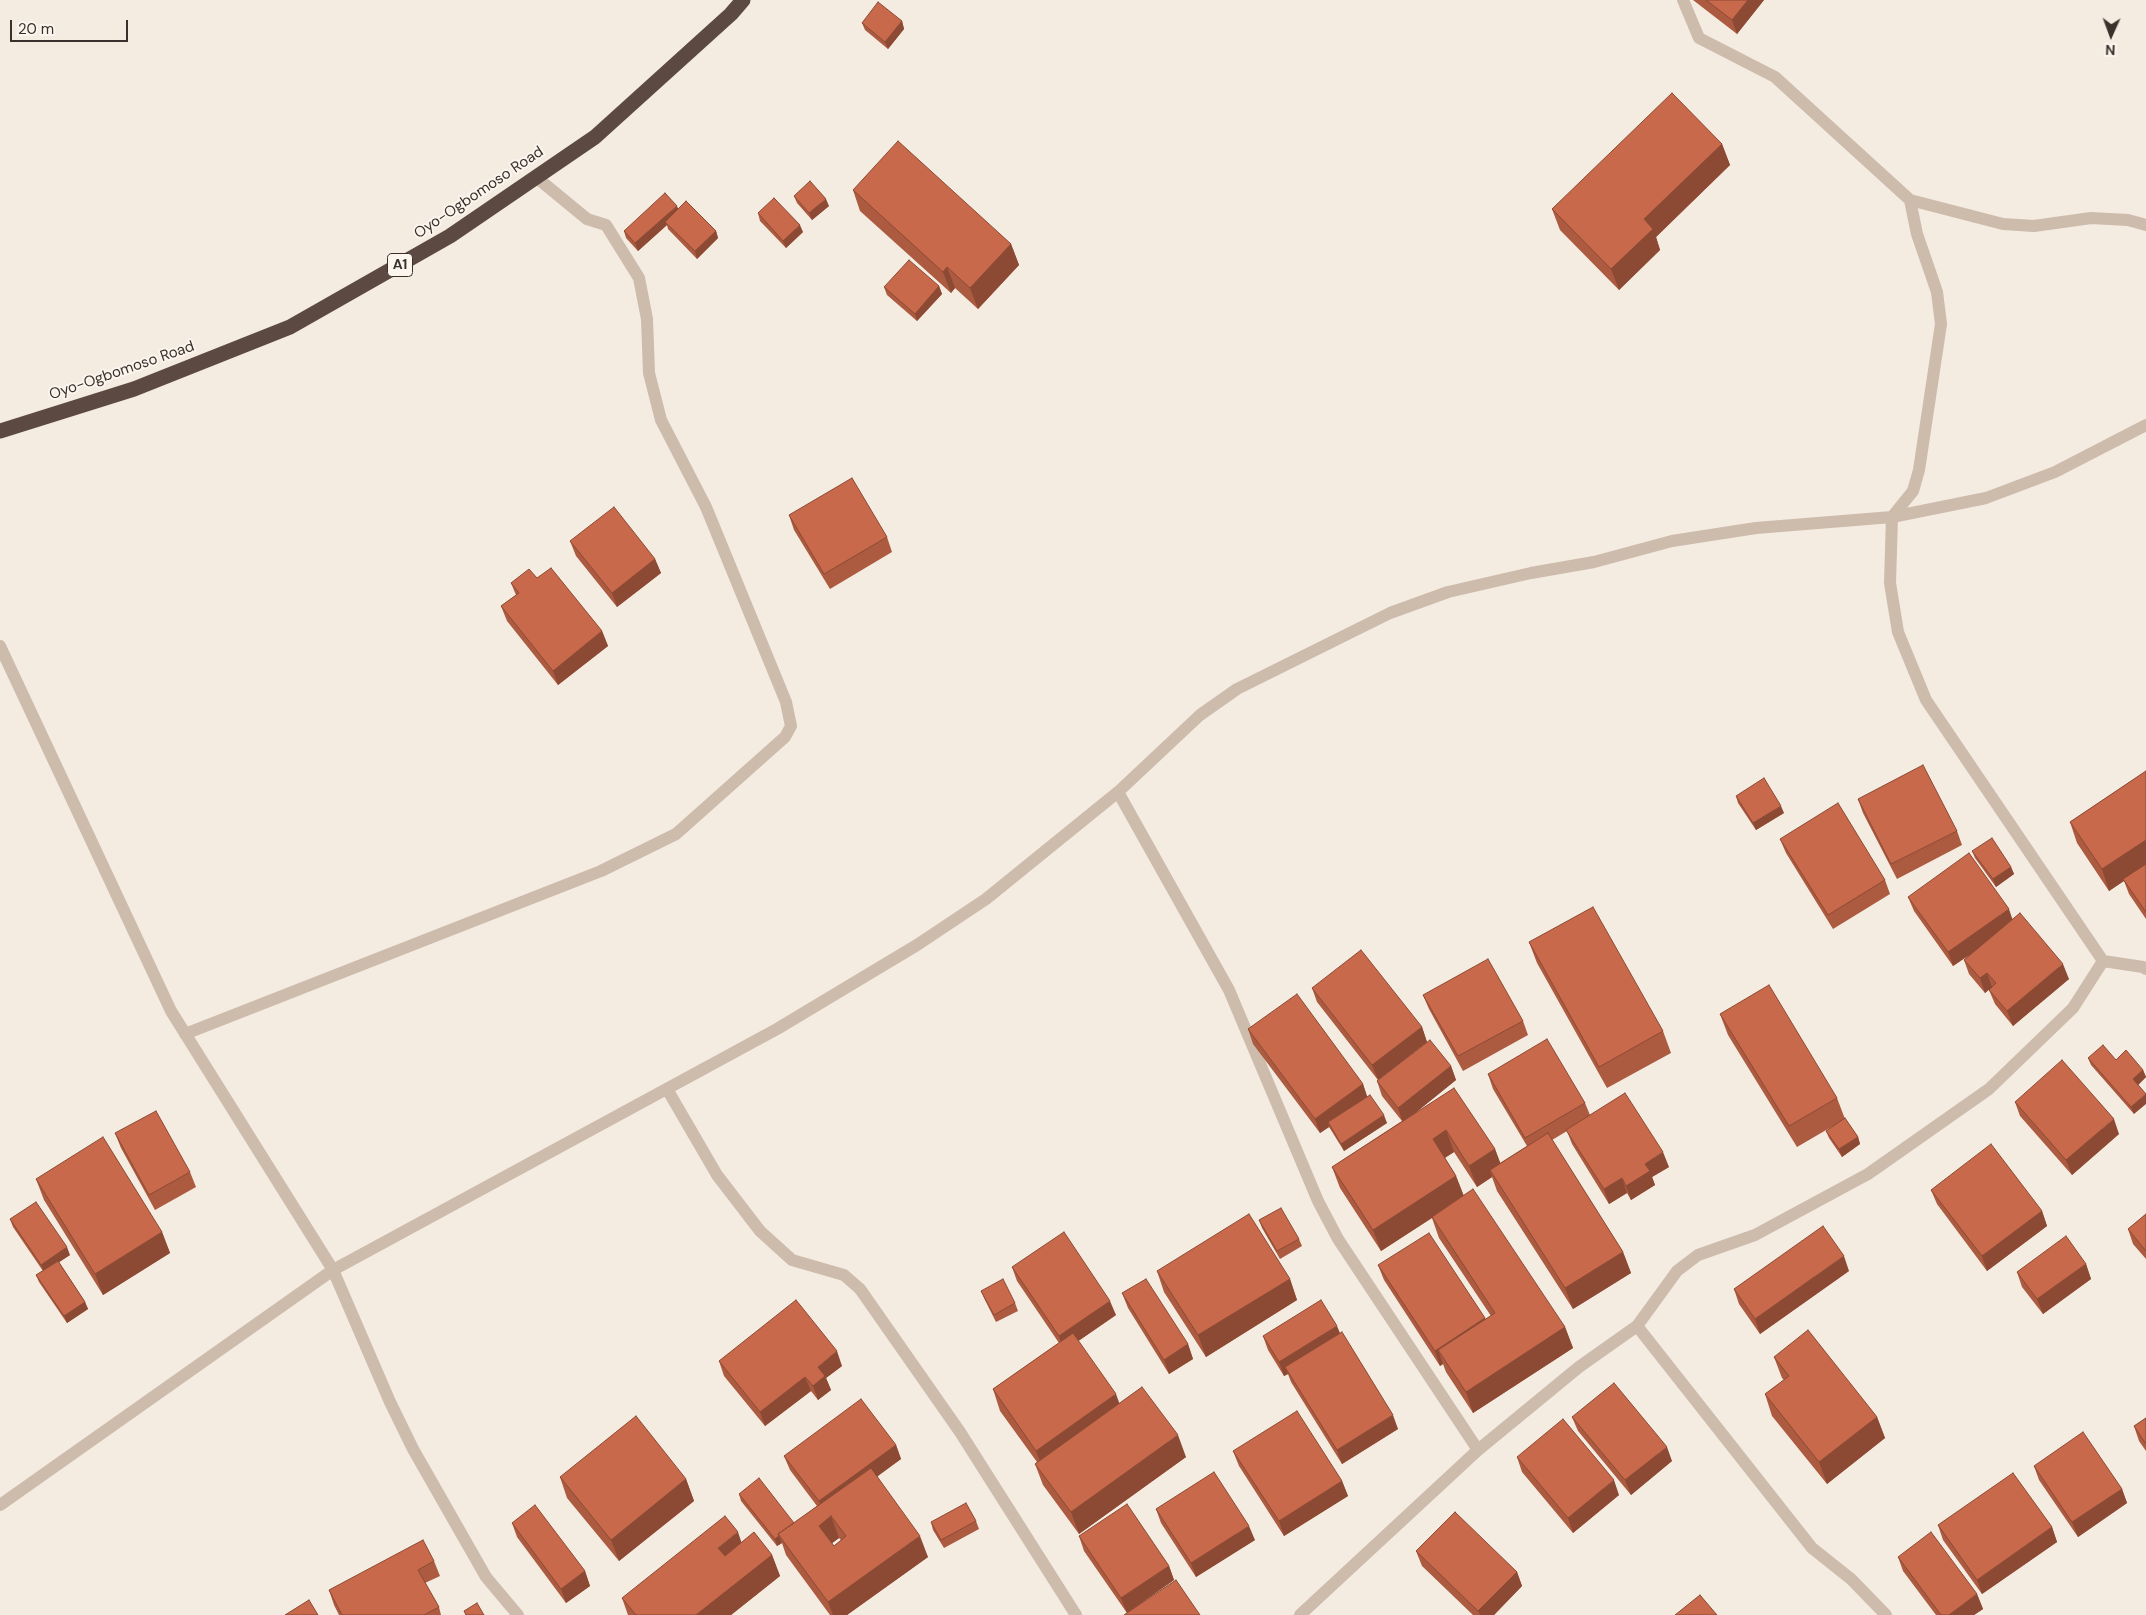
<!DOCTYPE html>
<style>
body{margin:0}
#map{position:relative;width:2146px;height:1615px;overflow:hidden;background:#f4ebe1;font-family:"DM Sans",sans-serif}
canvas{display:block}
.north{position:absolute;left:2086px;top:10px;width:50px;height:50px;-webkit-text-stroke:4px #fbf5ee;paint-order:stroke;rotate:182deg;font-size:14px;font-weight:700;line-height:20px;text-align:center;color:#3b302b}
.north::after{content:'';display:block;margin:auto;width:18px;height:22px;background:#3b302b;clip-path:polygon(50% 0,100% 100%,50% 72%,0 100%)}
.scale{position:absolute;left:10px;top:20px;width:118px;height:22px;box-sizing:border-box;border:2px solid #3b302b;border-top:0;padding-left:6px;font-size:15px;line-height:18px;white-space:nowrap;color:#3b302b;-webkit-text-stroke:4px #fbf5ee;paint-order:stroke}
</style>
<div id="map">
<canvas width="2146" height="1615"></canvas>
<div class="north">N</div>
<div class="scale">20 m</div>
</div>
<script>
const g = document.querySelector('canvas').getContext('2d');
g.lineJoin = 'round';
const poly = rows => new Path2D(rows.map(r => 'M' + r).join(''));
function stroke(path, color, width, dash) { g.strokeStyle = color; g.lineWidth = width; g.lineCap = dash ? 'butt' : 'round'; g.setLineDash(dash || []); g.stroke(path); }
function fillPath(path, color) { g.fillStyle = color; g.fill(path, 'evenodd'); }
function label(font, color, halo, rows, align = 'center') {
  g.font = font + ' "DM Sans",sans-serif'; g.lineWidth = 4; g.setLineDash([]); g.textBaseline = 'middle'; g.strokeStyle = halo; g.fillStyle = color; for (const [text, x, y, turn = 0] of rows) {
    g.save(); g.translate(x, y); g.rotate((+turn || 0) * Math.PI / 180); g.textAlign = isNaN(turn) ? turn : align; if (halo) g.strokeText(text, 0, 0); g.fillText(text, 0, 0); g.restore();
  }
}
const minor = poly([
 [1683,0,1699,38,1775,77,1910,200,2003,224,2034,226,2091,218,2128,220,2146,225],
 [0,646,171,1011,333,1270,390,1402,413,1449,486,1577,518,1615],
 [1118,792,1229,990,1318,1201,1338,1239,1478,1450],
 [2103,961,2143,967,2146,969],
 [185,1034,601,871,676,834,785,737,791,726,786,702,706,507,661,420,649,373,647,319,639,278,606,225,587,219,536,177],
 [667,1089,717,1175,760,1231,792,1260,844,1275,860,1289,960,1432,1076,1615],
 [1637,1326,1812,1548,1851,1579,1886,1615],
 [0,1505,333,1270,777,1029,917,945,986,899,1118,792,1200,715,1237,689,1390,613,1448,592,1531,573,1594,562,1672,541,1756,528,1892,517,1986,498,2055,472,2146,425],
 [1300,1615,1478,1450,1579,1367,1637,1326,1677,1271,1698,1255,1755,1235,1868,1174,1989,1089,2073,1008,2103,961,1926,700,1898,632,1890,583,1892,517,1913,491,1919,470,1941,324,1937,292,1917,234,1910,200]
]);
const highway = poly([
 [0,431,134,389,290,327,450,236,595,137,731,14,743,0]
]);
const wall = poly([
 [1693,0,1764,0,1737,34],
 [902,21,904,29,888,49,865,30,862,23],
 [1722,144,1730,165,1656,237,1660,250,1619,290,1560,230,1552,209],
 [853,190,1011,244,1019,265,978,309,955,288,951,293,860,211],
 [794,196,829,206,812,220,797,203],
 [678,209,716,231,718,238,697,259,668,229,667,225,638,251,626,238,624,231],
 [758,213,803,232,786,248,760,221],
 [939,286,942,294,917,321,887,295,884,287],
 [789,515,887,537,892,552,830,589,794,530],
 [570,541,655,559,661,573,617,607,576,556],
 [537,578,602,631,608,646,558,685,507,621,501,606,516,595,511,583],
 [2146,771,2146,919,2129,894,2124,881,2109,891,2077,843,2070,822],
 [1736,796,1784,813,1756,830,1738,803],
 [1858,799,1957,831,1962,845,1897,879,1863,813],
 [1780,839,1885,880,1890,894,1833,929,1786,853],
 [1972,851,2011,867,2014,874,1996,887,1975,858],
 [1908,897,2013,919,2069,979,2013,1026,1995,1004,1989,990,1992,987,1985,993,1969,974,1964,960,1968,956,1953,966,1914,911],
 [1529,942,1663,1031,1671,1053,1607,1088,1537,963],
 [1312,988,1422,1027,1427,1042,1378,1080,1317,1002],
 [1423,995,1523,1021,1528,1035,1463,1071,1429,1009],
 [1720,1014,1837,1098,1845,1119,1858,1137,1860,1144,1842,1157,1829,1138,1826,1131,1833,1126,1797,1147,1728,1035],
 [1248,1029,1363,1084,1367,1097,1387,1123,1344,1151,1331,1130,1329,1127,1320,1133,1253,1044],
 [2088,1058,2116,1060,2143,1070,2146,1077,2138,1085,2134,1114,2091,1065],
 [1451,1066,1456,1080,1416,1112,1495,1149,1500,1163,1527,1146,1493,1089,1488,1074,1585,1103,1590,1115,1669,1167,1652,1177,1655,1185,1631,1200,1627,1193,1609,1204,1572,1144,1567,1131,1552,1140,1623,1252,1631,1273,1573,1309,1497,1191,1492,1177,1477,1187,1454,1152,1445,1158,1456,1176,1464,1196,1565,1327,1573,1348,1473,1413,1446,1372,1443,1364,1440,1366,1384,1280,1378,1265,1486,1319,1491,1316,1439,1238,1432,1218,1381,1251,1340,1188,1332,1167,1402,1121,1382,1096,1377,1081],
 [2015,1102,2119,1134,2072,1175,2020,1116],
 [115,1133,190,1172,196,1187,155,1210,121,1148],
 [36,1179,162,1232,170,1253,103,1295,44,1200],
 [1931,1190,2042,1211,2047,1226,1987,1271,1937,1204],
 [2146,1214,2146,1259,2133,1244,2128,1229],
 [10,1219,70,1255,59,1262,85,1302,88,1309,67,1323,39,1282,36,1275,43,1271,13,1227],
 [1259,1220,1299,1239,1302,1246,1280,1259,1262,1228],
 [2086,1264,2091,1279,2043,1314,2022,1287,2017,1272],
 [1012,1267,1116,1315,1078,1341,1119,1403,1186,1457,1079,1534,1043,1485,1035,1464,1037,1462,1000,1411,993,1389,1059,1343,1017,1281],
 [1157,1271,1290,1279,1297,1300,1206,1357,1164,1292],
 [1849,1271,1760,1334,1739,1304,1734,1289],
 [981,1291,1015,1303,1018,1311,996,1322,984,1298],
 [1122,1293,1188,1344,1193,1359,1169,1374,1128,1308],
 [1340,1334,1398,1429,1342,1464,1291,1382,1288,1374,1284,1376,1268,1350,1263,1336],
 [1774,1357,1877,1417,1885,1438,1827,1484,1772,1416,1765,1394,1784,1380,1782,1378],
 [719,1361,842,1366,826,1378,831,1390,818,1400,811,1391,765,1426,724,1376],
 [1572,1417,1672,1461,1631,1495,1578,1431],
 [2146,1418,2146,1451,2139,1441,2134,1426],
 [896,1445,901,1459,877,1476,928,1557,847,1615,830,1615,786,1555,782,1543,777,1546,741,1501,739,1494,794,1523,817,1506,790,1470,784,1456],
 [839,1538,841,1540,834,1546,832,1543],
 [1233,1451,1342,1481,1348,1496,1284,1536,1239,1466],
 [1517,1457,1619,1495,1573,1533,1522,1472],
 [2034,1466,2122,1489,2127,1503,2078,1537,2039,1480],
 [560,1477,686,1479,694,1501,619,1561,567,1498],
 [1156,1509,1255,1540,1196,1577,1161,1523],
 [976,1521,979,1529,944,1548,933,1530,931,1522],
 [512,1523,585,1571,590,1586,566,1603,517,1537],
 [1938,1525,2052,1527,2057,1542,1982,1594,1943,1540],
 [1079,1536,1169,1566,1174,1580,1127,1613,1084,1551],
 [742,1542,772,1555,780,1576,731,1615,628,1615,622,1598],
 [1416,1551,1517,1572,1522,1586,1494,1615,1473,1615,1422,1566],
 [1898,1557,1977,1594,1983,1609,1974,1615,1936,1615,1903,1571],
 [434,1561,440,1576,425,1583,439,1607,441,1615,339,1615,334,1605,329,1590]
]);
const shadedWall = poly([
 [1748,0,1764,0,1737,34,1732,20],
 [902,21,904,29,888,49,885,42],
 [1722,144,1730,165,1656,237,1660,250,1619,290,1611,269,1644,219],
 [826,199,829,206,812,220,809,213],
 [677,206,680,213,665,222,667,225,638,251,635,243],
 [800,225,803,232,786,248,783,241],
 [716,231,718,238,697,259,695,251],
 [1011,244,1019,265,978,309,970,288],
 [947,267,955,288,951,293,943,272],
 [939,286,942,294,917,321,915,314],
 [655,559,661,573,617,607,612,593],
 [602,631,608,646,558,685,553,671],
 [1781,806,1784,813,1756,830,1753,823],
 [2146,840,2146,866,2109,891,2102,869],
 [2011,867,2014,874,1996,887,1993,879],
 [2009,909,2014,924,1953,966,1948,952],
 [2063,964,2069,979,2013,1026,2007,1011],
 [1987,973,1992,987,1985,993,1980,978],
 [1422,1027,1427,1042,1378,1080,1372,1065],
 [1451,1066,1456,1080,1403,1123,1398,1108],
 [2143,1070,2146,1077,2136,1087,2133,1079],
 [1363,1084,1368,1099,1328,1122,1329,1127,1320,1133,1315,1119],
 [2146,1094,2146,1104,2134,1114,2131,1107],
 [1384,1115,1387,1123,1344,1151,1341,1144],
 [2114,1119,2119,1134,2072,1175,2066,1160],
 [1446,1130,1454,1152,1441,1160,1433,1139],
 [1858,1137,1860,1144,1842,1157,1839,1149],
 [1495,1149,1503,1170,1490,1170,1492,1177,1477,1187,1469,1166],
 [1663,1152,1669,1167,1652,1177,1655,1185,1631,1200,1626,1186,1645,1164],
 [1456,1176,1464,1197,1381,1251,1373,1230],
 [1622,1178,1627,1193,1609,1204,1604,1189],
 [2042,1211,2047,1226,1987,1271,1982,1256],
 [162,1232,170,1253,103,1295,95,1274],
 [67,1247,70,1255,44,1272,41,1265],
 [1623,1252,1631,1273,1573,1309,1565,1288],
 [1844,1256,1849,1271,1760,1334,1755,1319],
 [2086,1264,2091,1279,2043,1314,2037,1299],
 [1290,1279,1297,1300,1206,1357,1198,1335],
 [1110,1301,1116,1315,1064,1351,1059,1336],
 [85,1302,88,1309,67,1323,64,1316],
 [1485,1318,1491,1333,1438,1350,1443,1364,1440,1366,1435,1351],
 [1337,1326,1343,1340,1285,1367,1288,1374,1284,1376,1279,1362],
 [1565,1327,1573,1348,1473,1413,1466,1392],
 [1188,1344,1193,1359,1169,1374,1164,1360],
 [837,1351,842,1366,826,1378,831,1390,818,1400,813,1386,818,1367],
 [805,1377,811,1391,765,1426,760,1412],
 [1116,1394,1124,1416,1044,1472,1036,1451],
 [1393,1415,1398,1429,1342,1464,1337,1450],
 [1877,1417,1885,1438,1827,1484,1819,1462],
 [1178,1435,1186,1457,1079,1534,1071,1512],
 [896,1445,901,1459,824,1516,819,1501],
 [1667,1447,1672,1461,1631,1495,1625,1480],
 [686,1479,694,1501,619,1561,611,1540],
 [1614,1480,1619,1495,1573,1533,1568,1518],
 [1342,1481,1348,1496,1284,1536,1279,1521],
 [2122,1489,2127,1503,2078,1537,2072,1522],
 [831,1516,839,1538,827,1547,819,1526],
 [1249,1526,1255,1540,1196,1577,1191,1563],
 [2052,1527,2057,1542,1982,1594,1977,1580],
 [738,1532,745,1553,725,1569,718,1548],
 [779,1536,782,1543,777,1546,775,1539],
 [920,1536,928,1557,847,1615,833,1615,828,1602],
 [772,1555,780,1576,731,1615,696,1615],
 [1169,1566,1174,1580,1127,1613,1121,1598],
 [585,1571,590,1586,566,1603,561,1589],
 [1517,1572,1522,1586,1494,1615,1480,1615,1478,1611],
 [1977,1594,1983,1609,1974,1615,1949,1615]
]);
const building = poly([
 [1706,0,1748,0,1732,20,1706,0],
 [878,2,902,21,885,42,862,23,878,2],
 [1672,93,1722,144,1644,219,1653,229,1611,269,1552,209,1672,93],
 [898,141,1011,244,970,288,947,267,943,272,853,190,898,141],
 [810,181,826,199,809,213,794,196,810,181],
 [665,193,677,206,635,243,624,231,665,193],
 [774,198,800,225,783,241,758,213,774,198],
 [686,201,716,231,695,251,665,222,686,201],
 [909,260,939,286,915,314,884,287,909,260],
 [852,478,887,537,824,574,789,515,852,478],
 [614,507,655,559,612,593,570,541,614,507],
 [551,568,602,631,553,671,501,606,519,593,511,583,529,569,537,578,551,568],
 [1923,765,1957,831,1891,864,1858,799,1923,765],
 [2146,771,2146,840,2102,869,2070,822,2146,771],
 [1764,778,1781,806,1753,823,1736,796,1764,778],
 [1838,803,1885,880,1828,915,1780,839,1838,803],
 [1992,838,2011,867,1993,879,1972,851,1992,838],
 [1969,853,2009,909,1948,952,1908,897,1969,853],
 [2146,864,2146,912,2123,879,2146,864],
 [1593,907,1663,1031,1599,1067,1529,942,1593,907],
 [2020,913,2063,964,2007,1011,1989,990,1996,983,1987,973,1980,978,1964,960,2020,913],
 [1361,950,1422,1027,1372,1065,1312,988,1361,950],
 [1488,959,1523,1021,1458,1056,1423,995,1488,959],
 [1769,985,1837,1098,1789,1126,1720,1014,1769,985],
 [1297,994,1363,1084,1315,1119,1248,1029,1297,994],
 [1547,1039,1585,1103,1525,1138,1488,1074,1547,1039],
 [1430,1040,1451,1066,1398,1108,1377,1081,1430,1040],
 [2103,1045,2116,1060,2126,1050,2143,1070,2133,1079,2146,1094,2131,1107,2088,1058,2103,1045],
 [2062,1060,2114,1119,2066,1160,2015,1102,2062,1060],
 [1454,1088,1495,1149,1469,1166,1446,1130,1433,1139,1456,1176,1373,1230,1332,1167,1454,1088],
 [1625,1093,1663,1152,1645,1164,1650,1171,1626,1186,1622,1178,1604,1189,1566,1130,1625,1093],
 [1370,1095,1384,1115,1341,1144,1328,1122,1370,1095],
 [156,1111,190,1172,149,1195,115,1133,156,1111],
 [1845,1118,1858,1137,1839,1149,1826,1131,1845,1118],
 [1548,1133,1623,1252,1565,1288,1490,1170,1548,1133],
 [103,1137,162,1232,95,1274,36,1179,103,1137],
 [1991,1144,2042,1211,1982,1256,1931,1190,1991,1144],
 [1473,1189,1565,1327,1466,1392,1438,1350,1495,1313,1432,1217,1473,1189],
 [36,1202,67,1247,41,1265,10,1219,36,1202],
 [1281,1208,1299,1239,1277,1251,1259,1220,1281,1208],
 [1249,1214,1290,1279,1198,1335,1157,1271,1249,1214],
 [2146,1214,2146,1251,2128,1229,2146,1214],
 [1823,1226,1844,1256,1755,1319,1734,1289,1823,1226],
 [1064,1232,1110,1301,1059,1336,1012,1267,1064,1232],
 [1429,1233,1485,1318,1435,1351,1378,1265,1429,1233],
 [2066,1236,2086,1264,2037,1299,2017,1272,2066,1236],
 [58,1261,85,1302,64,1316,36,1275,58,1261],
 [1003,1279,1015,1303,994,1315,981,1291,1003,1279],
 [1146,1279,1188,1344,1164,1360,1122,1293,1146,1279],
 [796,1300,837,1351,818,1367,825,1376,813,1386,805,1377,760,1412,719,1361,796,1300],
 [1321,1300,1337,1326,1279,1362,1263,1336,1321,1300],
 [1808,1330,1877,1417,1819,1462,1765,1394,1789,1376,1774,1357,1808,1330],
 [1342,1332,1393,1415,1337,1450,1285,1367,1342,1332],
 [1073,1333,1116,1394,1036,1451,993,1389,1073,1333],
 [1614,1383,1667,1447,1625,1480,1572,1417,1614,1383],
 [1142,1387,1178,1435,1071,1512,1035,1464,1142,1387],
 [861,1399,896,1445,819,1501,784,1456,861,1399],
 [1297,1411,1342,1481,1279,1521,1233,1451,1297,1411],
 [636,1416,686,1479,611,1540,560,1477,636,1416],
 [2146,1418,2146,1444,2134,1426,2146,1418],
 [1563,1419,1614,1480,1568,1518,1517,1457,1563,1419],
 [2083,1432,2122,1489,2072,1522,2034,1466,2083,1432],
 [871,1468,920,1536,828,1602,778,1534,871,1468],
 [831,1516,846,1536,834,1546,819,1526,831,1516],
 [1214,1472,1249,1526,1191,1563,1156,1509,1214,1472],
 [2013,1473,2052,1527,1977,1580,1938,1525,2013,1473],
 [759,1478,794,1523,778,1534,779,1536,775,1539,739,1494,759,1478],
 [966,1503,976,1521,941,1540,931,1522,966,1503],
 [1127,1504,1169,1566,1121,1598,1079,1536,1127,1504],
 [535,1505,585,1571,561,1589,512,1523,535,1505],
 [1455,1512,1517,1572,1478,1611,1416,1551,1455,1512],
 [725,1516,738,1532,718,1548,725,1556,754,1532,772,1555,696,1615,636,1615,622,1598,725,1516],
 [1931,1532,1977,1594,1949,1615,1941,1615,1898,1557,1931,1532],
 [423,1540,434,1561,418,1570,439,1607,424,1615,342,1615,329,1590,423,1540],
 [1176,1580,1200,1615,1124,1615,1176,1580],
 [1700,1595,1717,1615,1675,1615,1700,1595],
 [309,1600,318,1615,285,1615,309,1600],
 [477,1603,484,1615,466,1615,464,1611,477,1603]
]);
const shields = [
 [400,265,25]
];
const shieldNames = [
 ["A1",400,265]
];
const streetNames = [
 ["Oyo-Ogbomoso Road",479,193,-34],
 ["Oyo-Ogbomoso Road",122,371,-19]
];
stroke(minor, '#cdbbac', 12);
stroke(highway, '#5c4a42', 15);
fillPath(wall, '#ac5a40');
fillPath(shadedWall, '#8c4a34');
fillPath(building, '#c8694b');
stroke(building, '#8c4a34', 1);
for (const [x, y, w] of shields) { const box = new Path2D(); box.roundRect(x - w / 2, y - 11.5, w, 23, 4); g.fillStyle = '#fbf5ee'; g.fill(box); stroke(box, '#3b302b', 1); }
label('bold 14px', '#3b302b', null, shieldNames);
label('15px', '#3b302b', '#fbf5ee', streetNames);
</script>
